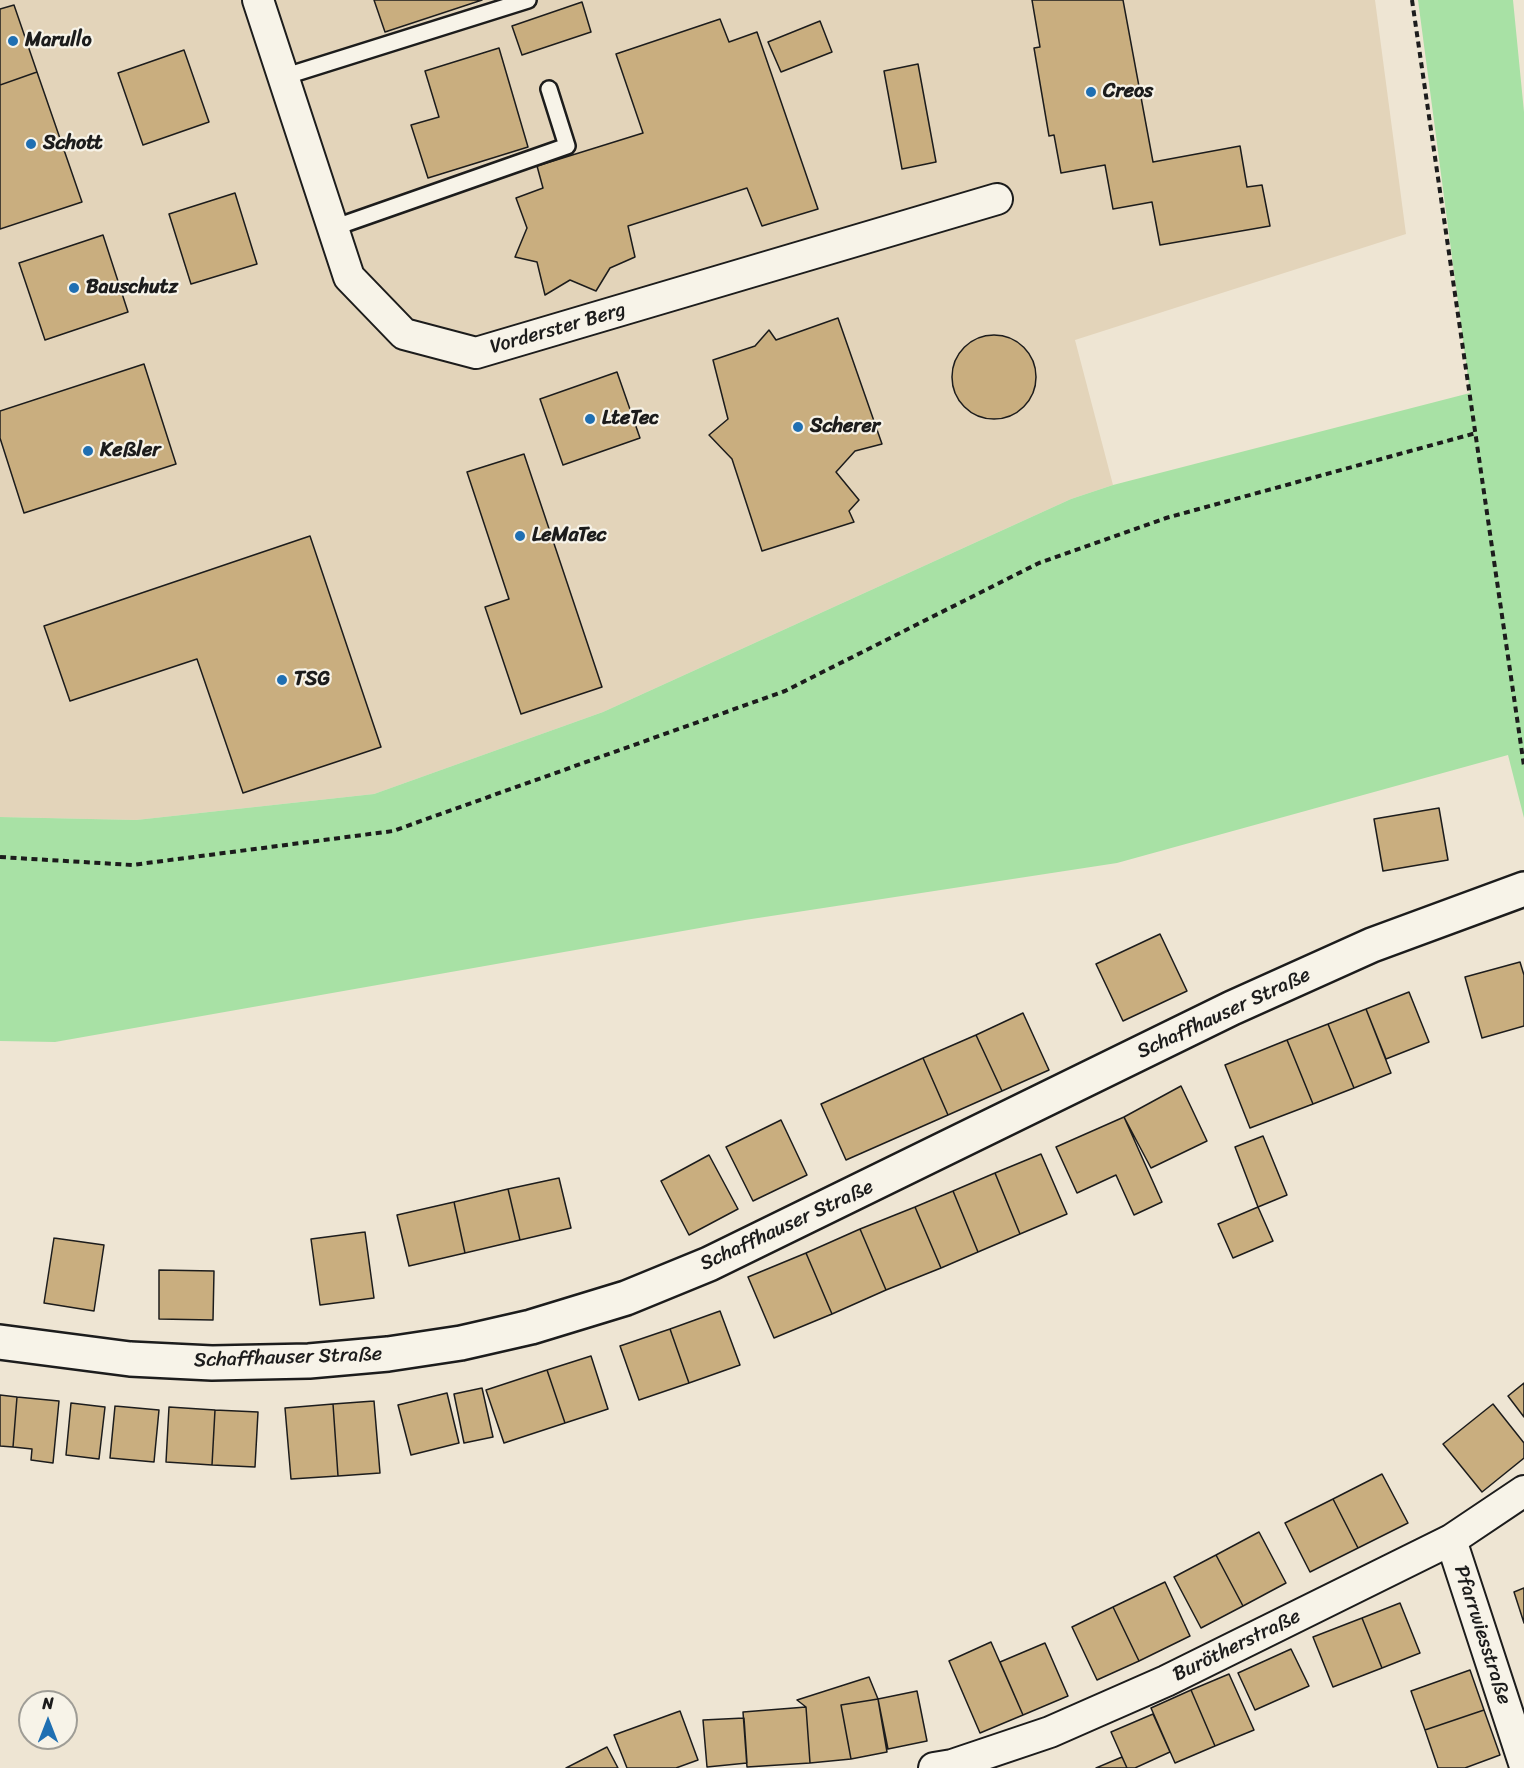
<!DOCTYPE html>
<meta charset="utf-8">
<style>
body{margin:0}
#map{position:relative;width:1524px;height:1768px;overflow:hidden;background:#eee5d3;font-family:Sriracha,sans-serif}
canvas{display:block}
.north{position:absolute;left:18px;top:1690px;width:60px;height:60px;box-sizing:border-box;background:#f7f3e8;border:2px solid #9f9d96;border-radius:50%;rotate:0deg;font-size:16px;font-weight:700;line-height:24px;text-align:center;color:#1c1c1c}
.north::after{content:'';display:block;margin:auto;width:21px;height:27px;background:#1f6fb2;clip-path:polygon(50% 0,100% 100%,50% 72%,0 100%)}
</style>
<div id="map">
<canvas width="1524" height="1768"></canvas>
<div class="north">N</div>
</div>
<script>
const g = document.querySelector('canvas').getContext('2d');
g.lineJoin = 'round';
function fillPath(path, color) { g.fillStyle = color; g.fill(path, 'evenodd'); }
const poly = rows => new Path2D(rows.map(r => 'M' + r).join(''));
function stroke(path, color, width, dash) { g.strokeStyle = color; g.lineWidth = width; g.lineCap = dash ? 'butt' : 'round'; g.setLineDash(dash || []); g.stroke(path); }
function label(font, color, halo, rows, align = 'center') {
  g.font = font + ' Sriracha,sans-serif'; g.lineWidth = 4.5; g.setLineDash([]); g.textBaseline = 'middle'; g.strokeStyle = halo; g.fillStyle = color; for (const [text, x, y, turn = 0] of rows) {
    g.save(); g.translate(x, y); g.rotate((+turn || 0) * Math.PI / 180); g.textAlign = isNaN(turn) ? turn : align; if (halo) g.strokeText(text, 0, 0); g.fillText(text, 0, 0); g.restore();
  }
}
const built = poly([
 [0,0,1375,0,1406,234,1075,340,1113,485,1071,499,603,712,374,794,136,820,0,817]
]);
const green = poly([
 [1418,0,1513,0,1524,112,1524,818,1508,755,1117,863,745,920,55,1042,0,1041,0,817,136,820,374,794,603,712,1071,499,1113,485,1470,393]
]);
const building = poly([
 [374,0,482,0,385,32,374,0],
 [1032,0,1123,0,1153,162,1240,146,1247,187,1262,185,1270,226,1160,245,1152,202,1113,209,1105,165,1061,173,1054,135,1049,136,1034,48,1040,47,1032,0],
 [582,2,591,32,522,55,512,26,582,2],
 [14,5,37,72,0,85,0,9,14,5],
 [720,19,729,42,757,32,818,209,762,226,747,188,628,226,635,257,610,268,596,291,570,280,545,295,537,262,515,257,527,228,516,198,543,188,537,166,643,133,616,54,720,19],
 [820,21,832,52,781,72,768,42,820,21],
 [499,48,528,147,428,178,411,125,439,117,425,71,499,48],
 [184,50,209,122,143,145,118,73,184,50],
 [918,64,936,162,902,169,884,71,918,64],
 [37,72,82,202,0,229,0,85,37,72],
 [235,193,257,264,191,284,169,214,235,193],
 [103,235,128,312,45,340,19,263,103,235],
 [838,318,882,444,855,451,836,472,859,500,849,511,854,522,762,551,732,459,709,435,728,419,713,360,755,346,769,330,776,340,838,318],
 '952 377a42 42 0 1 1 84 0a42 42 0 1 1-84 0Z',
 [144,364,176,464,24,513,0,438,0,411,144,364],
 [617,372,640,438,563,465,540,399,617,372],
 [524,454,602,687,521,714,485,607,509,599,467,472,524,454],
 [310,536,381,747,243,793,197,659,70,701,44,626,310,536],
 [1439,808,1448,860,1383,871,1374,819,1439,808],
 [1160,934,1187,991,1123,1021,1096,964,1160,934],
 [1520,962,1524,975,1524,1026,1482,1038,1465,977,1520,962],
 [1409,992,1429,1042,1386,1059,1366,1009,1409,992],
 [1366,1009,1391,1073,1354,1088,1328,1024,1366,1009],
 [1023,1013,1049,1070,1002,1091,976,1035,1023,1013],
 [1328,1024,1354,1088,1313,1104,1287,1040,1328,1024],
 [976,1035,1002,1091,948,1115,923,1058,976,1035],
 [1287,1040,1313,1104,1250,1128,1225,1065,1287,1040],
 [923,1058,948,1115,846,1160,821,1104,923,1058],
 [1181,1086,1207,1141,1151,1168,1124,1117,1181,1086],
 [1124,1117,1162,1202,1134,1215,1116,1175,1077,1193,1056,1147,1124,1117],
 [781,1120,807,1175,753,1201,726,1147,781,1120],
 [1263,1136,1287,1195,1258,1207,1235,1147,1263,1136],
 [1041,1154,1067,1214,1020,1234,995,1173,1041,1154],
 [709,1155,738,1209,689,1235,661,1181,709,1155],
 [995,1173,1020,1234,978,1252,953,1191,995,1173],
 [559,1178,571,1228,520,1240,508,1189,559,1178],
 [508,1189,520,1240,465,1253,454,1202,508,1189],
 [953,1191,978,1252,941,1268,915,1207,953,1191],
 [454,1202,465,1253,409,1266,397,1215,454,1202],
 [915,1207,941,1268,886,1290,860,1229,915,1207],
 [1258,1207,1273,1241,1233,1258,1218,1224,1258,1207],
 [860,1229,886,1290,832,1314,806,1253,860,1229],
 [365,1232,374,1298,320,1305,311,1239,365,1232],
 [54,1238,104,1245,94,1311,44,1303,54,1238],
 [806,1253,832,1314,774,1338,748,1277,806,1253],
 [159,1270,214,1271,213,1320,159,1319,159,1270],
 [720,1311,740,1365,689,1383,670,1329,720,1311],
 [670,1329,689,1383,639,1400,620,1346,670,1329],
 [591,1356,608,1409,565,1423,547,1370,591,1356],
 [547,1370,565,1423,504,1443,486,1390,547,1370],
 [1524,1383,1524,1417,1508,1396,1524,1383],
 [482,1388,493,1437,464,1443,454,1394,482,1388],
 [447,1393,459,1443,411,1455,398,1405,447,1393],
 [0,1395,17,1397,13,1447,0,1446,0,1395],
 [17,1397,59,1401,53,1463,31,1460,32,1449,13,1447,17,1397],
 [374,1401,380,1473,338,1476,333,1404,374,1401],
 [71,1403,105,1407,99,1459,66,1455,71,1403],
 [333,1404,338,1476,291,1479,285,1408,333,1404],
 [1493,1404,1524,1443,1524,1458,1482,1492,1443,1444,1493,1404],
 [115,1406,159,1410,154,1462,110,1458,115,1406],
 [169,1407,215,1410,212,1465,166,1462,169,1407],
 [215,1410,258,1412,255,1467,212,1465,215,1410],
 [1382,1474,1408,1523,1358,1548,1333,1499,1382,1474],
 [1333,1499,1358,1548,1310,1572,1285,1523,1333,1499],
 [1259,1532,1286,1583,1243,1606,1216,1555,1259,1532],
 [1216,1555,1243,1606,1201,1628,1174,1577,1216,1555],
 [1165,1582,1190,1636,1139,1661,1113,1607,1165,1582],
 [1524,1588,1524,1623,1514,1592,1524,1588],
 [1400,1603,1420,1653,1382,1668,1362,1618,1400,1603],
 [1113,1607,1139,1661,1097,1680,1072,1627,1113,1607],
 [1362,1618,1382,1668,1333,1687,1313,1637,1362,1618],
 [991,1642,1023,1715,980,1733,949,1661,991,1642],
 [1045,1643,1068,1696,1023,1715,1000,1662,1045,1643],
 [1291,1649,1309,1686,1255,1710,1238,1673,1291,1649],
 [1470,1670,1484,1710,1425,1730,1411,1691,1470,1670],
 [1229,1674,1254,1730,1215,1746,1191,1690,1229,1674],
 [869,1677,878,1699,841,1705,851,1759,810,1763,806,1707,797,1700,869,1677],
 [1191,1690,1215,1746,1175,1763,1151,1708,1191,1690],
 [917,1691,927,1741,888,1749,878,1699,917,1691],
 [878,1699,887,1752,851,1759,841,1705,878,1699],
 [806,1707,810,1763,747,1767,743,1712,806,1707],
 [1484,1710,1500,1755,1465,1768,1438,1768,1425,1730,1484,1710],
 [680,1711,698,1760,676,1768,627,1768,614,1735,680,1711],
 [1153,1714,1170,1752,1135,1768,1127,1768,1111,1732,1153,1714],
 [744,1718,747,1763,707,1767,703,1720,744,1718],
 [607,1747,618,1768,566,1768,607,1747],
 [1122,1757,1127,1768,1096,1768,1122,1757]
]);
const path = poly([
 [1412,0,1524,766],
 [0,857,132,865,393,831,785,691,1039,563,1166,518,1476,433]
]);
const lane = poly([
 [283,77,528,0],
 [333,228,567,146,549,89]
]);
const street = poly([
 [258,0,349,277,404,334,476,353,997,199],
 [1451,1540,1524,1763],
 [934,1768,952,1765,1050,1732,1166,1681,1451,1540,1524,1491]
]);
const secondary = poly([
 [0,1342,130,1359,212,1363,309,1361,388,1354,461,1343,531,1327,626,1298,709,1264,1232,1008,1372,945,1524,889]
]);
const markers = [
 [13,41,6,"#1f6fb2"],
 [1091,92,6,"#1f6fb2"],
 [31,144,6,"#1f6fb2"],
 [74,288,6,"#1f6fb2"],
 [590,419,6,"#1f6fb2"],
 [798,427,6,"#1f6fb2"],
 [88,451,6,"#1f6fb2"],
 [520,536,6,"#1f6fb2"],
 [282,680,6,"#1f6fb2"]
];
const poiNames = [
 ["Marullo",25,41],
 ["Creos",1103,92],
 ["Schott",43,144],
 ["Bauschutz",86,288],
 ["LteTec",602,419],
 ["Scherer",810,427],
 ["Keßler",100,451],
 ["LeMaTec",532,536],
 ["TSG",294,680]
];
const streetNames = [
 ["Vorderster Berg",558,329,-16],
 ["Schaffhauser Straße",1224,1014,-25],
 ["Schaffhauser Straße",787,1226,-25],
 ["Schaffhauser Straße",288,1358,-2],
 ["Pfarrwiesstraße",1482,1635,72],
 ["Burötherstraße",1237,1646,-26]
];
fillPath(built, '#e3d4ba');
fillPath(green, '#a8e1a5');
fillPath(building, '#c9ae7f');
stroke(building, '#1c1c1c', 1.5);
stroke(lane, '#1c1c1c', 20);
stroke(street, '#1c1c1c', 34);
stroke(secondary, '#1c1c1c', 38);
stroke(path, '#1c1c1c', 4, [6, 4.5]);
stroke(lane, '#f7f3e8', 15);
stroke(street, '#f7f3e8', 30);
stroke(secondary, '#f7f3e8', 33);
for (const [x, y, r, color] of markers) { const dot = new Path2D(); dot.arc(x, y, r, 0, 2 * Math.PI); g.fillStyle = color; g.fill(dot); stroke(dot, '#f7f3e8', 2); }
label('bold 20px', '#1c1c1c', '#f7f3e8', poiNames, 'left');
label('20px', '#1c1c1c', '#f7f3e8', streetNames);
</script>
